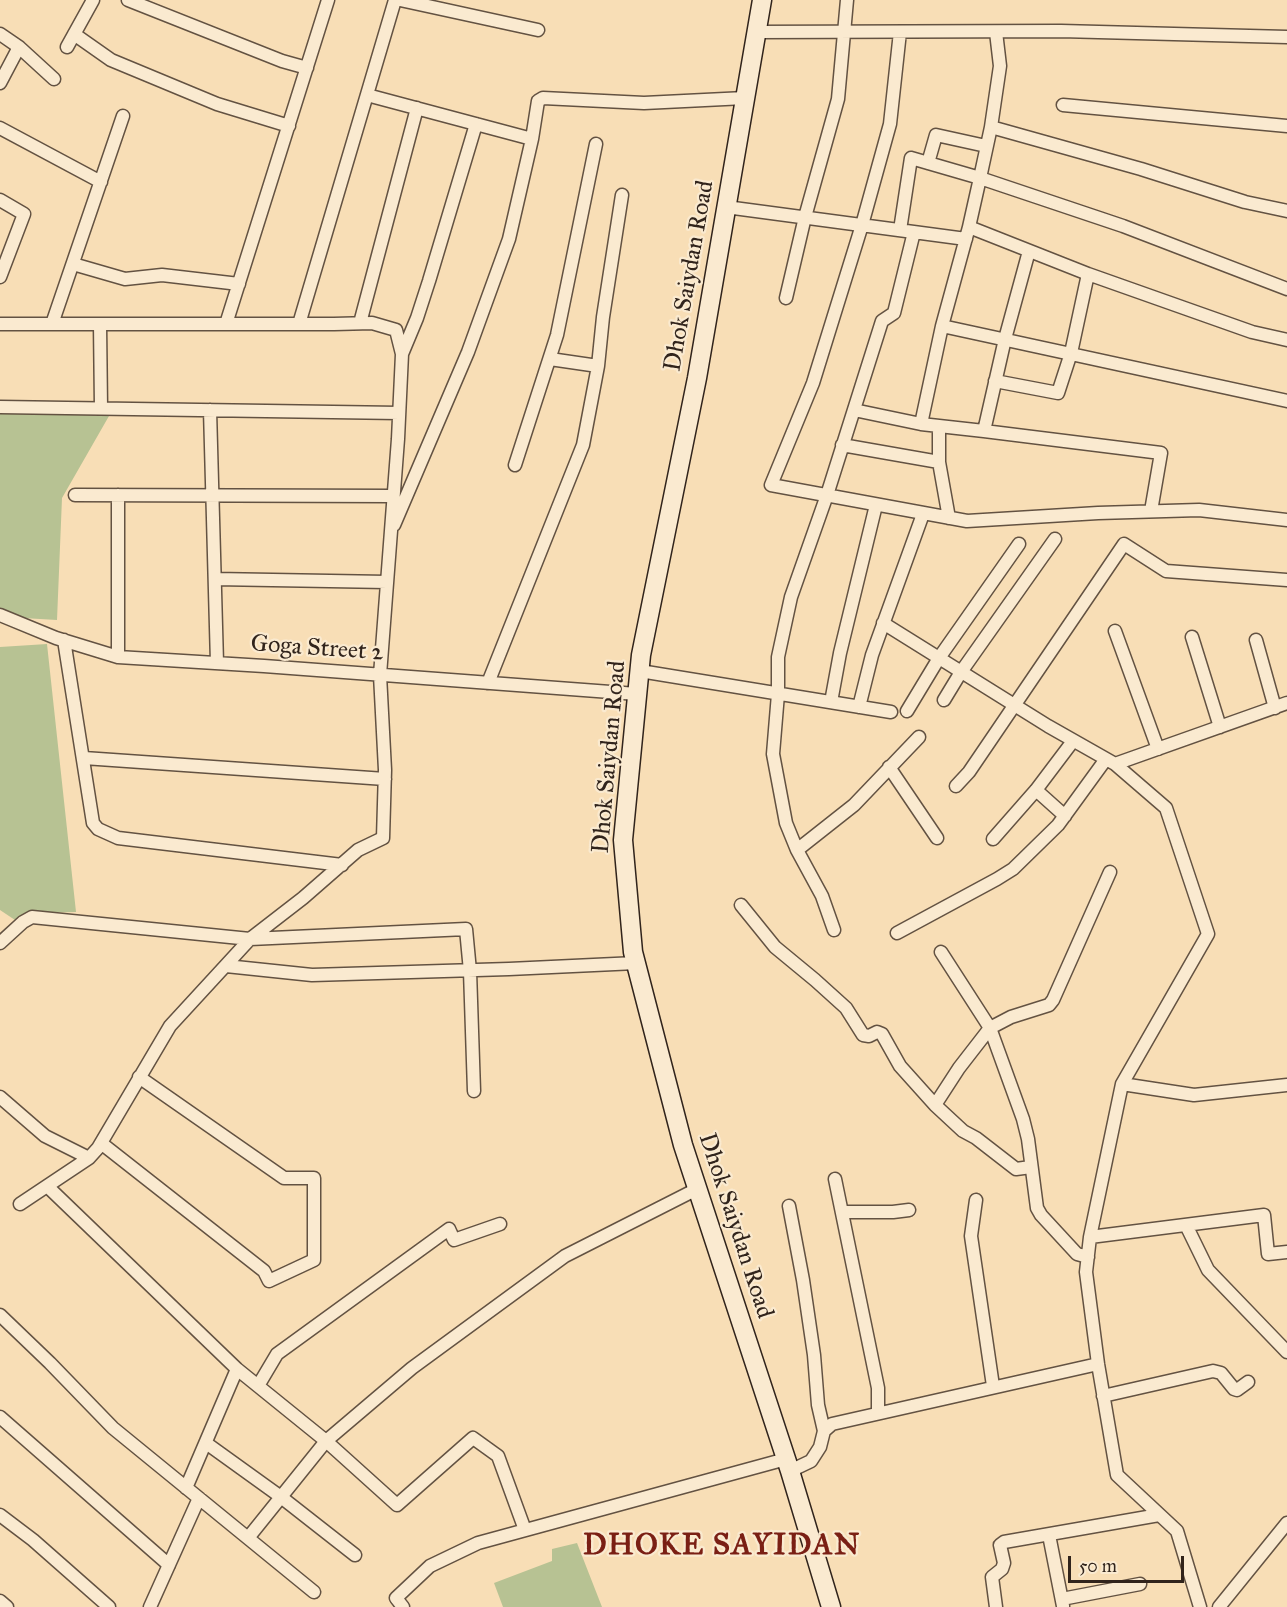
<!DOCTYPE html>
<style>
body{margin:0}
#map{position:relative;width:1287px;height:1607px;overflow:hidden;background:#f8deb6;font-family:"IM FELL Great Primer",serif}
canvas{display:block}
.scale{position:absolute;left:1068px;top:1556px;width:116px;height:27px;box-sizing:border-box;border:3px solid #31241c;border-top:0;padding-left:8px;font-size:18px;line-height:21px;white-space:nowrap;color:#31241c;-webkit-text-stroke:4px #faead0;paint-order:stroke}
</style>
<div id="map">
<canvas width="1287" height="1607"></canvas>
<div class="scale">50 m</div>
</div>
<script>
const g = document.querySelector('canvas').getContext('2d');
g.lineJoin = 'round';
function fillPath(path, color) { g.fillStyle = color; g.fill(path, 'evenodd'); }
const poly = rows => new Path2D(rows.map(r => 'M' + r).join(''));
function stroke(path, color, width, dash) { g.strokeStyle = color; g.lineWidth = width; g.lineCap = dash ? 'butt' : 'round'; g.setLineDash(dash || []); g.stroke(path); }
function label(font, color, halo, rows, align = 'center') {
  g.font = font + ' "IM FELL Great Primer",serif'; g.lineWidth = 4.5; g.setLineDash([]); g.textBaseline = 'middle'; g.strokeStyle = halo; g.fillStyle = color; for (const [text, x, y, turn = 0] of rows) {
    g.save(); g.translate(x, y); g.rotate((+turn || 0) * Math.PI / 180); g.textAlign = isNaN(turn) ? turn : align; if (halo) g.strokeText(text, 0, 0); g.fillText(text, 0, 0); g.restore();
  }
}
const green = poly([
 [0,410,109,416,62,498,57,620,6,617,0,608],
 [47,644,76,912,32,913,15,920,0,910,0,647],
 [577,1543,602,1607,503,1607,494,1583,552,1561,552,1549]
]);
const street = poly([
 [128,0,282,61,307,68],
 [400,0,538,30],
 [756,32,1061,31,1287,37],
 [900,32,890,124,862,225,813,383,771,485,967,521,1098,513,1199,510,1287,520],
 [996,32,1000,66,991,127,1141,169,1245,202,1287,211],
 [0,34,19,47,54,79],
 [74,34,111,60,217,104,289,126],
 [67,47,93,0],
 [0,83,19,47],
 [367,95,532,139],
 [1063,105,1287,126],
 [991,127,980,178,1123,226,1287,289],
 [0,128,101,182],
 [928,163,936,135,986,146],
 [0,200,24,214,0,277],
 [726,207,966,239],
 [969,227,942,326,1287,401],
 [900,230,911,158,980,178,969,227,1088,274,1252,332,1287,340],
 [1029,251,1005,339,984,431,1161,453,1151,511],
 [73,264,125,279,162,275,239,284],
 [786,298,805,217,838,99,847,0],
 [360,323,417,108],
 [0,324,334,324,372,323,396,330,402,354,398,439,380,675,385,770,383,838,358,850,303,898,250,939,32,917,23,922,0,943],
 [52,324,123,116],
 [100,324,101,408],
 [226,324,328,0],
 [299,324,395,0],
 [942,326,921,424,984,431],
 [402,354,417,318,429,281,476,124],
 [550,359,598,366],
 [995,381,1058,393,1071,353,1088,274],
 [0,407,399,413],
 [210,410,217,663],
 [854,410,921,424],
 [842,445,939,462,949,518],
 [939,462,939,426],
 [515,465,557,335,596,144],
 [75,495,393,496],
 [394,525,468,352,509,239,532,139,538,101,543,98,644,103,745,98],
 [215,579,387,582],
 [0,615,56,638,118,657,264,666,637,694],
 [883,623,1048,726,1115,764,1166,808,1208,934,1122,1084,1090,1237,1264,1215,1268,1254,1287,1252],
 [1115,631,1158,749],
 [1192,637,1220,727],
 [64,640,93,823,98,829,118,838,342,865],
 [1256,640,1275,708],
 [118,657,118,495],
 [640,671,891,712],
 [488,683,583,445,598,366,603,317,622,195],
 [944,700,961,672,1055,539],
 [831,702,840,653,876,505],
 [859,707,872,655,923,514],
 [907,711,939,658,1019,544],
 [84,758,385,779],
 [1115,764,1287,703],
 [889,767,937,838],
 [956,786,969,772,1124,544,1166,571,1287,580],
 [1036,790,1065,816],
 [993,839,1036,790,1073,741],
 [797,850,854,805,919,737],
 [741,905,775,947,815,980,846,1008,863,1035,869,1036,877,1032,882,1034,900,1066,935,1105,963,1131,976,1138,1016,1169,1031,1167],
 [834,930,822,896,797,850,786,823,773,754,778,694,778,657,791,597,827,495,882,321,894,313,914,232],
 [897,933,997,879,1013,869,1058,825,1106,759],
 [941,952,990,1028,1023,1119,1028,1139,1037,1208,1041,1215,1077,1254,1088,1257],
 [226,966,312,975,509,969,636,963],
 [1122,1084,1194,1095,1287,1085],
 [0,1097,45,1136,89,1158],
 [935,1105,959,1068,990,1028,1011,1017,1049,1005,1053,1000,1110,872],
 [101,1143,264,1271,269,1281,314,1260,314,1178,284,1178,139,1077],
 [835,1179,878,1388,878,1413],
 [47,1186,237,1369,326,1441,397,1505,473,1438,498,1456,525,1530],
 [976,1200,971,1236,993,1386],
 [20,1204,89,1158,98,1148,170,1026,250,939,466,929,470,971,474,1091],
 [789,1206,803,1280,814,1355,818,1405,824,1431],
 [843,1212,893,1212,909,1210],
 [1186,1225,1208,1270,1287,1352],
 [1090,1237,1086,1272,1098,1364,1117,1475,1177,1531,1200,1607],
 [0,1315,50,1363,113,1428,314,1592],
 [258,1386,277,1354,449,1229,454,1240,500,1224],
 [1103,1396,1213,1371,1221,1373,1234,1389,1237,1390,1248,1382],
 [0,1417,169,1565],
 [206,1443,281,1497,355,1555],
 [790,1471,811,1461,820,1447,824,1431,832,1424,1098,1364],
 [186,1488,237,1369],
 [0,1515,33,1540,109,1607],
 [1049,1535,1063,1606],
 [248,1538,326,1441,412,1368,565,1256,697,1189],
 [1062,1599,1140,1584],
 [0,1601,7,1607],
 [150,1607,199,1498],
 [403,1607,396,1598,430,1566,478,1543,786,1459],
 [996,1607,992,1577,1002,1569,1004,1563,1000,1545,1004,1542,1159,1515],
 [1219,1607,1287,1523]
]);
const secondary = poly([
 [762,0,697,378,641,655,623,840,633,952,683,1145,790,1471,831,1607]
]);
const streetNames = [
 ["Dhok Saiydan Road",690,276,-80],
 ["Goga Street 2",317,649,4],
 ["Dhok Saiydan Road",610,757,-85],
 ["Dhok Saiydan Road",735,1226,72]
];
const districtNames = [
 ["DHOKE SAYIDAN",722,1547]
];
fillPath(green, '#b7c293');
stroke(street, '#635242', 15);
stroke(secondary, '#31241c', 21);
stroke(street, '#faead0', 12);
stroke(secondary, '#faead0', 18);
label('24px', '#31241c', '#faead0', streetNames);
g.letterSpacing = '1.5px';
label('bold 30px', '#7a1f14', '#faead0', districtNames);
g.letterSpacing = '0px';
</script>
